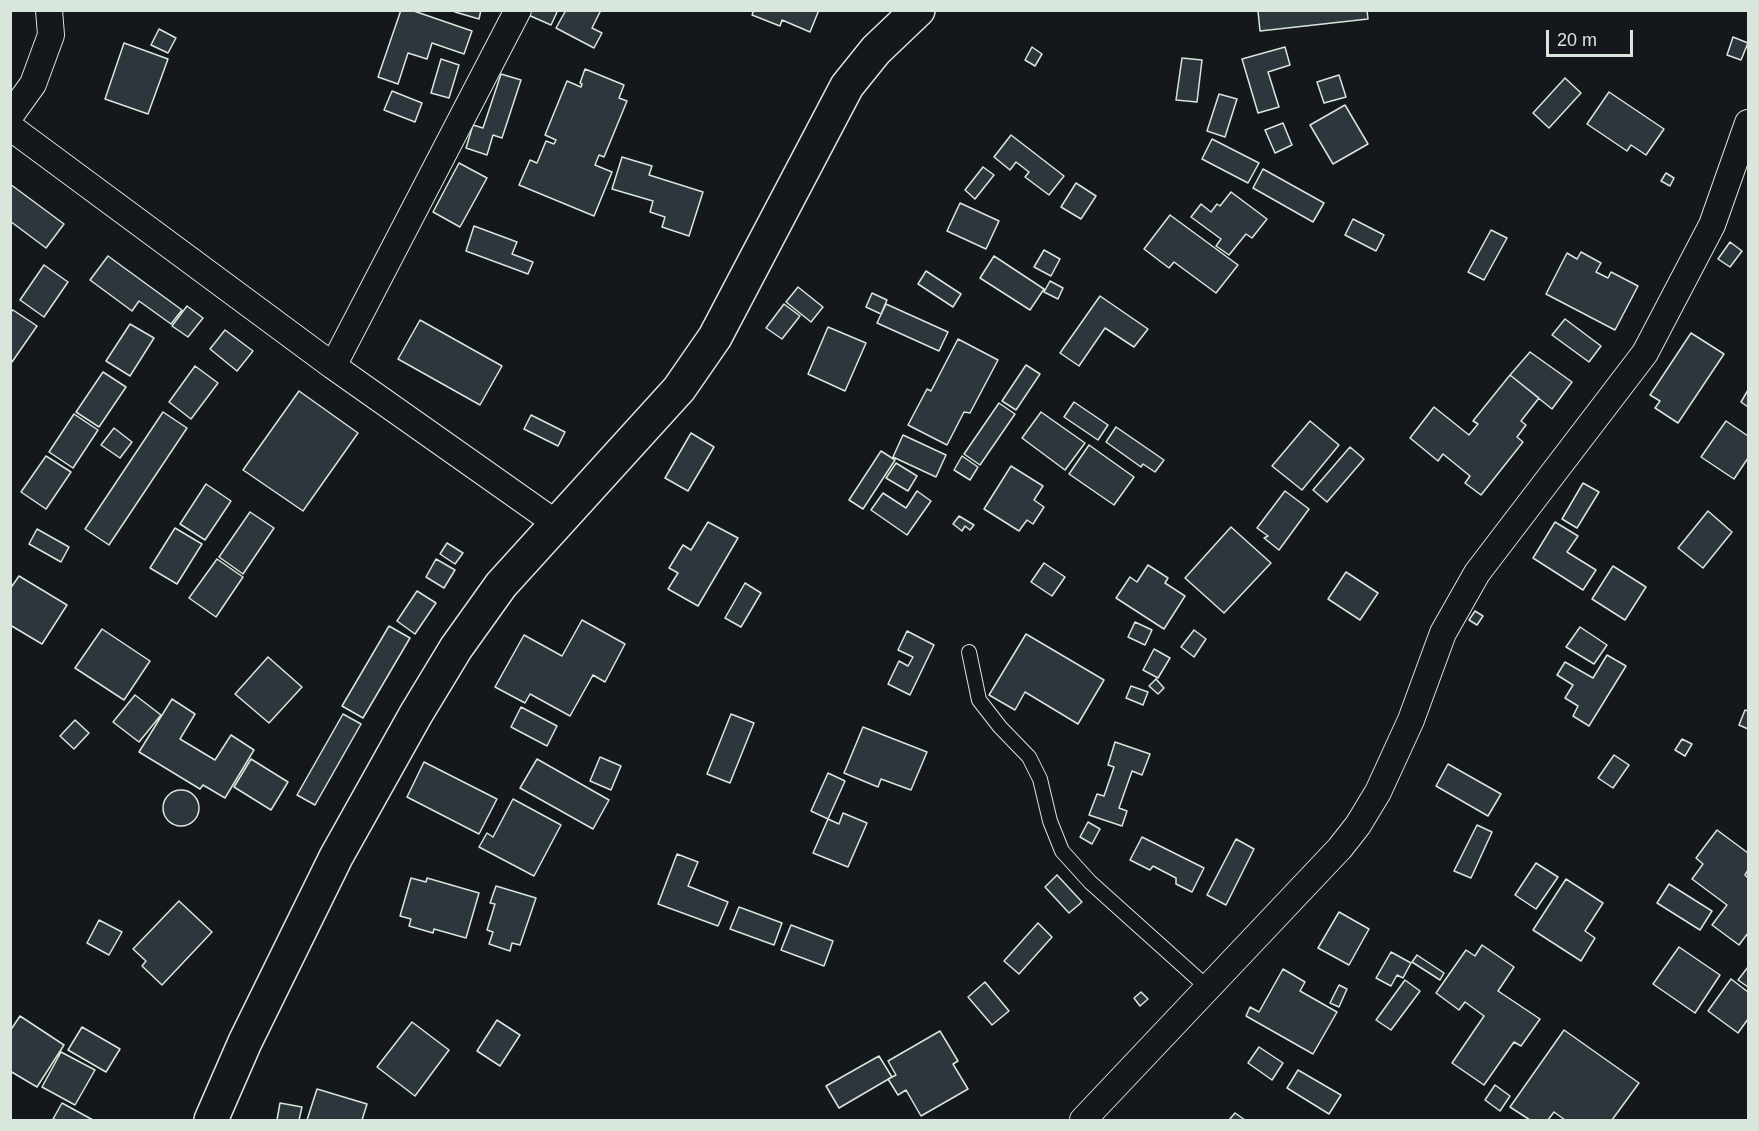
<!DOCTYPE html>
<style>
body{margin:0}
#map{position:relative;width:1759px;height:1131px;overflow:hidden;background:#14181c;font-family:Helvetica,sans-serif}
canvas{display:block}
.frame{position:absolute;inset:0;border:12px solid #d8e6dc;pointer-events:none}
.scale{position:absolute;left:1546px;top:30px;width:87px;height:27px;box-sizing:border-box;border:3px solid #d8e6dc;border-top:0;padding-left:8px;font-size:18px;line-height:21px;white-space:nowrap;color:#d8e6dc;-webkit-text-stroke:4px #14181c;paint-order:stroke}
</style>
<div id="map">
<canvas width="1759" height="1131"></canvas>
<div class="frame"></div>
<div class="scale">20 m</div>
</div>
<script>
const g = document.querySelector('canvas').getContext('2d');
g.lineJoin = 'round';
function fillPath(path, color) { g.fillStyle = color; g.fill(path, 'evenodd'); }
const poly = rows => new Path2D(rows.map(r => 'M' + r).join(''));
function stroke(path, color, width, dash) { g.strokeStyle = color; g.lineWidth = width; g.lineCap = dash ? 'butt' : 'round'; g.setLineDash(dash || []); g.stroke(path); }
const building = poly([
 [401,10,411,10,472,31,464,54,432,43,427,59,408,53,398,84,378,77,401,10],
 [455,10,481,10,479,19,455,12,455,10],
 [528,10,558,10,551,25,526,14,528,10],
 [566,10,601,10,592,28,602,33,594,48,556,28,566,10],
 [754,10,819,10,810,32,782,20,780,26,752,15,754,10],
 [1367,10,1368,19,1260,31,1258,11,1367,10],
 [159,29,176,38,168,53,151,45,159,29],
 [1733,37,1748,43,1741,60,1727,55,1733,37],
 [124,43,168,59,148,114,105,99,124,43],
 [1032,47,1042,54,1035,66,1025,60,1032,47],
 [1285,47,1290,65,1268,72,1279,107,1258,113,1242,59,1285,47],
 [1182,58,1202,60,1197,102,1176,100,1182,58],
 [441,59,459,65,449,98,431,93,441,59],
 [585,69,624,85,619,98,627,101,604,157,599,155,595,165,612,172,594,216,519,185,530,160,537,163,546,141,554,144,556,140,545,135,567,81,581,87,582,84,580,83,585,69],
 [501,74,521,80,502,138,493,135,487,155,466,148,473,125,483,128,501,74],
 [1339,75,1346,97,1324,103,1317,82,1339,75],
 [1565,78,1581,93,1549,128,1533,113,1565,78],
 [392,91,422,103,415,122,384,110,392,91],
 [1609,92,1664,129,1646,155,1631,145,1627,151,1587,124,1609,92],
 [1219,94,1237,99,1225,137,1207,131,1219,94],
 [1345,105,1368,144,1333,164,1310,125,1345,105],
 [1283,123,1292,145,1275,153,1265,130,1283,123],
 [1011,135,1064,176,1049,195,1025,177,1029,172,1016,162,1010,170,994,157,1011,135],
 [1212,139,1259,163,1248,183,1202,159,1212,139],
 [622,157,652,166,649,175,703,192,689,236,662,227,665,217,650,212,653,201,612,189,622,157],
 [459,163,487,178,460,227,433,212,459,163],
 [983,167,994,175,975,199,965,190,983,167],
 [1263,169,1324,203,1313,222,1253,188,1263,169],
 [1666,173,1674,178,1670,186,1661,181,1666,173],
 [1076,183,1096,196,1081,219,1061,207,1076,183],
 [10,184,64,224,46,248,10,221,10,184],
 [1231,192,1267,219,1252,238,1246,234,1229,255,1216,246,1221,239,1191,217,1201,204,1211,212,1217,204,1220,206,1231,192],
 [960,203,999,221,986,249,947,231,960,203],
 [1170,215,1238,265,1216,293,1174,262,1169,268,1144,249,1170,215],
 [1353,219,1384,235,1376,251,1345,235,1353,219],
 [474,226,517,242,512,254,533,262,528,274,466,251,474,226],
 [1491,230,1507,238,1484,280,1468,272,1491,230],
 [1730,242,1742,251,1730,267,1718,259,1730,242],
 [1044,250,1060,259,1051,276,1034,267,1044,250],
 [1581,252,1601,263,1596,272,1608,278,1611,272,1638,286,1615,330,1546,294,1567,253,1577,259,1581,252],
 [108,256,182,310,171,324,139,301,132,311,90,280,108,256],
 [994,256,1044,289,1030,310,980,278,994,256],
 [44,265,68,282,44,317,20,300,44,265],
 [926,271,961,294,953,307,918,284,926,271],
 [1050,281,1063,288,1058,299,1044,292,1050,281],
 [798,287,823,307,811,322,786,302,798,287],
 [872,293,887,300,881,314,866,307,872,293],
 [1100,296,1148,329,1134,347,1105,328,1079,366,1060,353,1100,296],
 [784,304,800,316,782,339,766,328,784,304],
 [886,304,948,332,939,351,877,323,886,304],
 [187,306,203,318,188,337,172,326,187,306],
 [13,310,37,326,12,362,10,361,10,313,13,310],
 [1565,319,1601,346,1589,362,1552,335,1565,319],
 [420,320,502,366,480,405,398,359,420,320],
 [130,324,154,338,130,376,106,361,130,324],
 [828,327,866,343,845,391,808,374,828,327],
 [225,330,253,351,237,371,210,349,225,330],
 [1691,333,1724,354,1678,423,1655,408,1660,401,1650,395,1691,333],
 [958,339,998,360,970,413,964,412,947,445,908,425,927,389,931,391,958,339],
 [1530,352,1572,382,1552,409,1510,375,1530,352],
 [1026,365,1040,374,1016,410,1002,401,1026,365],
 [195,366,218,383,191,419,169,402,195,366],
 [103,372,126,387,99,427,76,412,103,372],
 [1510,375,1539,398,1521,421,1526,425,1517,437,1523,442,1481,495,1465,483,1470,476,1443,454,1438,461,1410,438,1434,407,1469,435,1478,424,1473,421,1510,375],
 [1748,390,1748,407,1741,402,1748,390],
 [299,391,358,433,303,511,243,470,299,391],
 [1074,402,1108,425,1098,440,1064,417,1074,402],
 [999,403,1015,414,980,465,964,454,999,403],
 [163,412,187,428,109,545,85,529,163,412],
 [1041,412,1085,443,1065,470,1022,438,1041,412],
 [74,414,98,430,73,468,49,452,74,414],
 [531,415,565,432,558,446,524,429,531,415],
 [1310,421,1339,445,1302,490,1272,466,1310,421],
 [1726,421,1748,436,1748,458,1734,479,1701,457,1726,421],
 [1116,427,1164,460,1155,472,1143,464,1141,467,1106,442,1116,427],
 [114,428,132,442,120,458,101,445,114,428],
 [691,433,714,447,688,491,665,478,691,433],
 [903,435,946,455,936,477,893,457,903,435],
 [1089,445,1134,477,1114,505,1069,474,1089,445],
 [1350,447,1364,459,1327,502,1313,490,1350,447],
 [881,451,895,460,863,509,849,500,881,451],
 [46,456,71,472,46,509,21,492,46,456],
 [962,456,978,467,970,480,954,470,962,456],
 [896,463,917,476,908,491,886,478,896,463],
 [1011,466,1043,486,1034,500,1044,507,1033,524,1027,520,1019,531,984,509,1011,466],
 [1583,483,1599,492,1577,528,1562,519,1583,483],
 [206,484,231,501,205,540,180,524,206,484],
 [917,491,931,501,907,535,871,510,883,493,906,508,917,491],
 [1285,491,1309,509,1279,550,1264,538,1268,536,1257,528,1285,491],
 [1708,511,1732,532,1703,568,1678,548,1708,511],
 [250,512,274,528,243,574,219,557,250,512],
 [959,516,974,525,970,530,965,526,962,531,953,524,959,516],
 [708,522,738,538,698,606,668,589,678,573,669,568,683,545,691,550,708,522],
 [1555,522,1578,536,1567,552,1596,570,1583,590,1533,558,1555,522],
 [1231,527,1271,563,1224,613,1185,578,1231,527],
 [175,528,202,544,177,584,150,568,175,528],
 [37,529,69,547,61,562,29,544,37,529],
 [447,543,463,553,455,564,440,554,447,543],
 [217,559,243,577,216,617,189,598,217,559],
 [436,559,455,570,444,588,426,577,436,559],
 [1044,563,1065,577,1052,596,1031,582,1044,563],
 [1148,565,1168,578,1165,583,1185,596,1164,629,1116,598,1130,577,1137,582,1148,565],
 [1613,566,1646,587,1625,620,1592,599,1613,566],
 [1346,572,1378,593,1360,620,1328,599,1346,572],
 [19,576,67,605,42,644,10,625,10,589,19,576],
 [745,583,761,593,741,627,725,618,745,583],
 [417,591,436,603,415,634,397,621,417,591],
 [1475,611,1483,616,1477,625,1469,620,1475,611],
 [582,620,625,644,605,682,593,675,570,716,530,694,525,703,495,687,524,635,562,656,582,620],
 [1135,622,1152,630,1145,645,1128,637,1135,622],
 [389,626,410,638,363,718,342,706,389,626],
 [1580,627,1607,645,1594,664,1566,647,1580,627],
 [102,629,150,661,124,700,75,668,102,629],
 [1194,630,1206,639,1194,657,1181,647,1194,630],
 [907,631,934,645,910,695,888,684,899,661,908,666,913,657,898,650,907,631],
 [1026,634,1104,680,1078,724,1025,692,1015,710,989,695,1026,634],
 [1154,649,1170,658,1158,678,1143,670,1154,649],
 [1607,655,1626,666,1589,726,1573,716,1578,706,1565,698,1573,685,1557,675,1565,662,1593,678,1607,655],
 [268,657,302,687,269,723,235,694,268,657],
 [1156,679,1164,688,1158,694,1149,686,1156,679],
 [1131,686,1148,692,1143,705,1126,698,1131,686],
 [135,695,161,715,139,742,113,722,135,695],
 [172,699,195,714,180,739,215,760,231,735,254,750,225,798,203,785,200,789,139,752,172,699],
 [521,707,557,726,547,746,511,727,521,707],
 [1745,710,1748,711,1748,729,1739,725,1745,710],
 [343,714,361,724,315,805,297,795,343,714],
 [731,714,754,723,730,783,707,774,731,714],
 [75,720,89,733,74,749,60,736,75,720],
 [863,727,927,752,911,790,881,779,878,787,844,773,863,727],
 [1682,739,1692,744,1685,756,1675,750,1682,739],
 [1115,742,1150,754,1142,775,1132,771,1119,808,1127,811,1122,826,1089,815,1097,794,1104,796,1114,767,1108,765,1115,742],
 [1614,755,1629,765,1613,788,1598,778,1614,755],
 [600,757,621,766,611,790,590,781,600,757],
 [251,759,288,782,271,810,234,787,251,759],
 [537,759,609,800,593,829,520,788,537,759],
 [424,762,497,799,479,834,407,797,424,762],
 [1448,764,1501,794,1488,816,1436,786,1448,764],
 [828,773,845,781,828,819,811,811,828,773],
 '163 808a18 18 0 1 1 36 0a18 18 0 1 1-36 0Z',
 [513,799,561,825,534,876,479,847,487,833,493,837,513,799],
 [843,813,867,823,848,867,813,853,828,819,839,824,843,813],
 [1088,822,1100,829,1092,844,1080,837,1088,822],
 [1477,825,1492,832,1471,878,1454,871,1477,825],
 [1717,830,1748,853,1748,870,1745,875,1748,878,1748,933,1739,945,1712,925,1727,905,1692,879,1703,864,1696,858,1717,830],
 [1142,837,1204,868,1192,892,1176,884,1176,878,1153,866,1150,870,1130,860,1142,837],
 [1236,839,1254,849,1226,905,1207,895,1236,839],
 [677,854,698,862,688,886,728,902,718,926,658,904,677,854],
 [1536,863,1558,877,1536,909,1515,895,1536,863],
 [1057,875,1082,902,1069,913,1045,887,1057,875],
 [411,878,426,882,427,878,479,893,466,938,434,929,433,933,409,926,411,919,400,916,411,878],
 [1566,879,1603,903,1585,931,1595,938,1581,961,1533,930,1566,879],
 [1669,884,1712,911,1700,930,1657,903,1669,884],
 [496,886,536,898,520,945,512,943,510,951,489,944,493,932,487,930,495,904,490,903,496,886],
 [179,901,212,932,162,985,142,966,146,961,133,949,179,901],
 [739,907,782,923,774,945,730,929,739,907],
 [1339,912,1369,929,1349,965,1318,948,1339,912],
 [99,920,122,932,109,955,87,943,99,920],
 [1038,923,1052,937,1019,974,1004,961,1038,923],
 [791,925,833,941,824,966,781,950,791,925],
 [1482,945,1514,967,1498,991,1540,1019,1521,1046,1514,1042,1484,1085,1452,1063,1484,1016,1465,1002,1459,1010,1436,993,1466,950,1475,956,1482,945],
 [1679,947,1720,975,1695,1013,1653,984,1679,947],
 [1391,952,1411,963,1403,978,1397,975,1391,986,1376,978,1391,952],
 [1417,955,1444,973,1440,980,1412,962,1417,955],
 [1748,967,1748,987,1738,980,1748,967],
 [1283,969,1305,982,1300,991,1337,1012,1313,1054,1246,1016,1250,1007,1259,1012,1283,969],
 [1731,979,1748,992,1748,1019,1738,1033,1708,1011,1731,979],
 [1405,980,1420,991,1391,1030,1376,1020,1405,980],
 [985,982,1009,1011,992,1025,968,997,985,982],
 [1339,985,1347,989,1339,1007,1330,1003,1339,985],
 [1141,992,1148,999,1140,1006,1134,998,1141,992],
 [20,1016,64,1045,37,1087,10,1071,10,1031,20,1016],
 [497,1020,520,1035,500,1066,477,1051,497,1020],
 [412,1022,449,1050,415,1096,377,1067,412,1022],
 [82,1027,120,1049,106,1072,68,1050,82,1027],
 [1564,1030,1639,1083,1612,1120,1565,1120,1554,1112,1548,1120,1530,1120,1510,1107,1564,1030],
 [940,1031,958,1061,953,1064,968,1089,921,1116,906,1090,898,1095,888,1079,896,1075,888,1061,940,1031],
 [1259,1047,1283,1063,1272,1080,1248,1063,1259,1047],
 [61,1052,95,1070,75,1105,42,1087,61,1052],
 [879,1056,892,1077,839,1108,826,1086,879,1056],
 [1298,1070,1341,1095,1329,1114,1287,1088,1298,1070],
 [1495,1085,1510,1096,1500,1111,1485,1100,1495,1085],
 [317,1089,367,1104,362,1120,307,1120,317,1089],
 [62,1103,93,1120,57,1120,53,1119,62,1103],
 [280,1103,302,1107,299,1120,277,1120,280,1103],
 [1235,1113,1245,1120,1229,1120,1235,1113]
]);
const service = poly([
 [969,652,979,700,1000,727,1029,757,1040,779,1050,821,1062,851,1090,882,1208,988]
]);
const minor = poly([
 [10,116,33,84,51,35,49,10],
 [10,127,333,366,557,524],
 [333,366,518,10],
 [1083,1120,1340,848,1358,825,1378,792,1411,720,1443,633,1477,573,1645,353,1712,225,1748,123]
]);
const tertiary = poly([
 [211,1120,245,1042,336,857,416,714,456,648,501,585,679,389,715,337,847,86,876,50,918,10]
]);
fillPath(building, '#2c363c');
stroke(building, '#d8e6dc', 1.5);
stroke(service, '#d8e6dc', 16);
stroke(minor, '#d8e6dc', 28);
stroke(tertiary, '#d8e6dc', 36);
stroke(service, '#14181c', 14);
stroke(minor, '#14181c', 26);
stroke(tertiary, '#14181c', 33);
</script>
